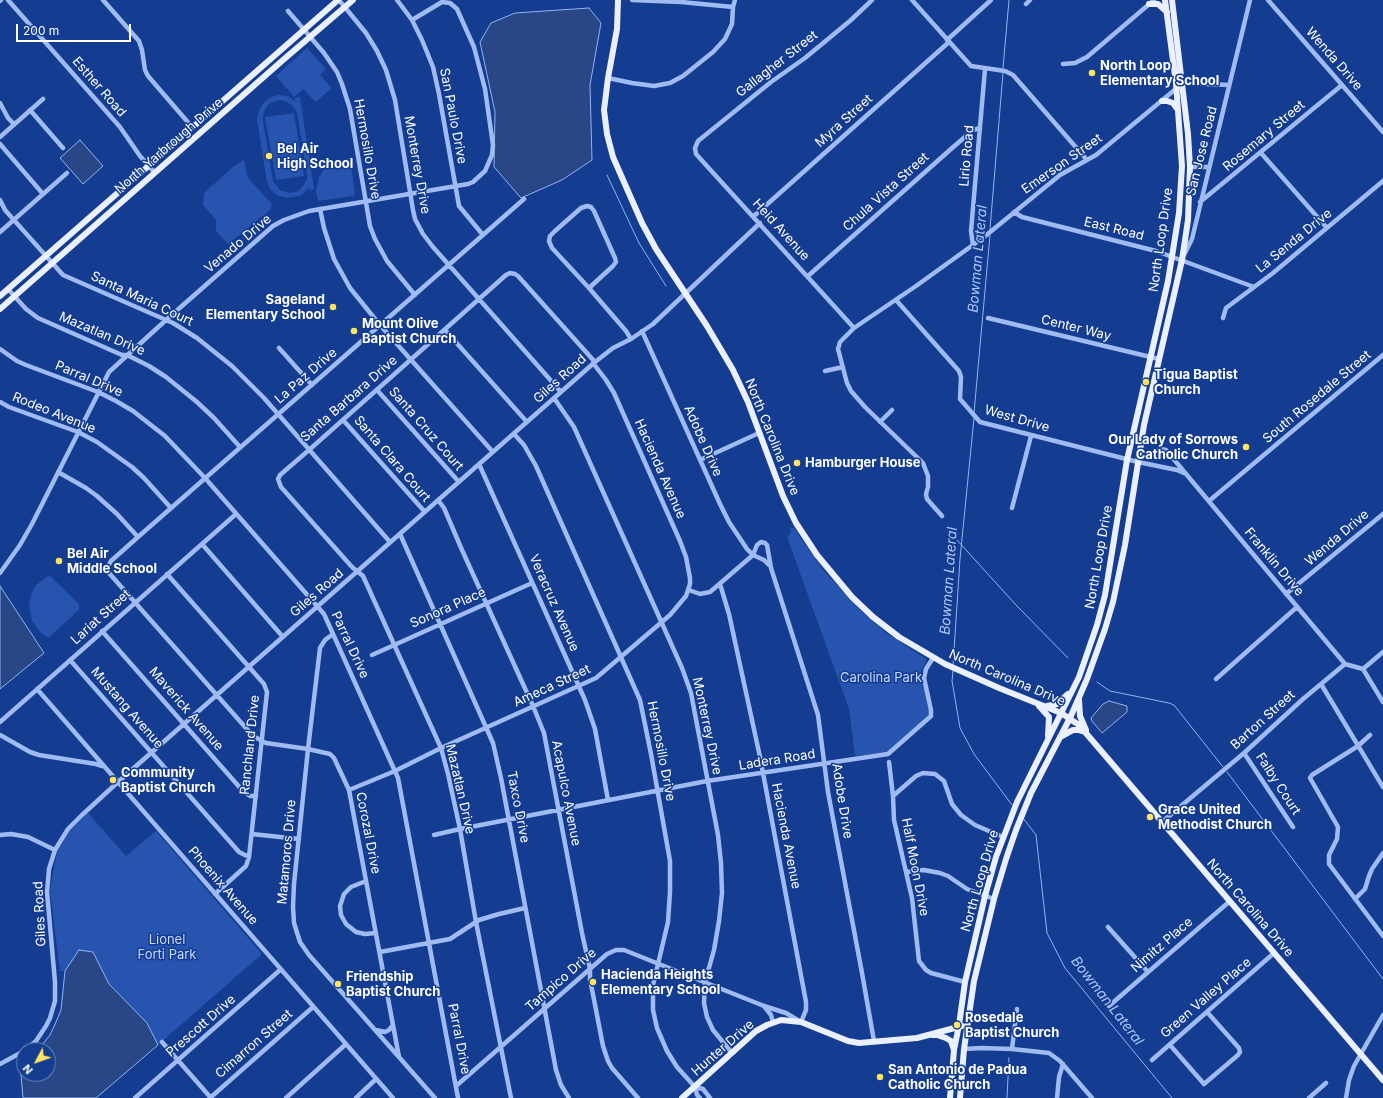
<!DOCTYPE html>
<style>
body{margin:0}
#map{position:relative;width:1383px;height:1098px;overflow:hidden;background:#143c90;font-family:Inter,sans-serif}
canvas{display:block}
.north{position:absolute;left:16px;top:1042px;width:40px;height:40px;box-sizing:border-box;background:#143c90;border:1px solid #728abc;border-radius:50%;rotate:229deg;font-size:11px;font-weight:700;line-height:16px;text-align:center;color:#fff}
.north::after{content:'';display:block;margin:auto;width:14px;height:18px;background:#ffe460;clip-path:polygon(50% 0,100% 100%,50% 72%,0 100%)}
.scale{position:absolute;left:16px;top:24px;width:115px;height:18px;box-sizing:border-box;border:2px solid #fff;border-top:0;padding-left:5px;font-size:12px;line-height:14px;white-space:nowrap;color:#fff;-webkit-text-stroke:3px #143c90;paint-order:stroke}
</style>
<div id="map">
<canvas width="1383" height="1098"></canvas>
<div class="north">N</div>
<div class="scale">200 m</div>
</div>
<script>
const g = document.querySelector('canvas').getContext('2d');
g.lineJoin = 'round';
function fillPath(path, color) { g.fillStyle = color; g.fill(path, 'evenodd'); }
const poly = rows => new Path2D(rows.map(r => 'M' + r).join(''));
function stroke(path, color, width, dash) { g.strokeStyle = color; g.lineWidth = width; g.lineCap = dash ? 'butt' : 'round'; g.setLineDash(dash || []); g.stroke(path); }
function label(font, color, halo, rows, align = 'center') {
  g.font = font + ' Inter,sans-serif'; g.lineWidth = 3; g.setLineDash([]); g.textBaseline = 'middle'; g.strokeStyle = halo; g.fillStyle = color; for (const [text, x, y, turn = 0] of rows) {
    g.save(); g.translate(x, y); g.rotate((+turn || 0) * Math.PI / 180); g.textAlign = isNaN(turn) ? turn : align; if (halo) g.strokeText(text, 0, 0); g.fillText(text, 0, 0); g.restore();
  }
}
const green = poly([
 [307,48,326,69,320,75,332,88,316,102,303,89,294,97,276,76],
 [279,95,288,96,295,101,295,98,300,97,314,189,310,190,309,187,302,195,288,198,277,195,270,189,267,182,257,120,259,110,265,101,271,97],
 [280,100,285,101,293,106,297,113,307,175,307,179,303,186,298,191,290,193,280,190,273,181,263,121,263,116,265,109,270,103],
 [294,113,304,176,276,180,265,117],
 [350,158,355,193,353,196,318,201,316,191,317,187,319,177,323,171,334,162,339,160],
 [244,160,248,178,272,204,270,210,228,244,216,231,216,220,203,205,204,193,234,166],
 [791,528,794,528,824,571,860,610,885,632,926,659,926,662,921,671,921,676,929,709,929,714,888,752,855,756,849,709,787,537,791,533,790,529],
 [49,575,79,604,79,610,48,638,40,632,32,621,29,605,31,595,35,586],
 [88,813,126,856,156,831,262,954,158,1045,147,1023,109,984,93,952,79,950,65,971,60,971,50,890,57,852,70,831]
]);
const water = poly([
 [589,8,601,23,590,85,592,160,562,180,521,198,494,167,495,112,480,42,491,23,515,13,589,8],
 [80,140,103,166,83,184,60,158,80,140],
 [0,586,44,653,0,689,0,586],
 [1109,701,1127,706,1127,712,1102,733,1092,721,1091,718,1103,704,1109,701],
 [79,950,93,952,109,984,147,1023,158,1045,96,1098,23,1098,20,1064,24,1061,24,1074,48,1074,48,1050,38,1050,50,1035,56,1022,61,1010,65,971,79,950]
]);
const stream = poly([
 [1003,68,1009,0],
 [607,175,639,243,666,286],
 [990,229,1003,73],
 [974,413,990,235],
 [957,540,1016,605,1068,658],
 [953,666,960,559,974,418],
 [953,671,952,681,960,728,974,754,1012,805],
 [1097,682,1110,691,1169,703,1174,705,1223,767],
 [1227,772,1383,979],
 [1023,818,1036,835,1047,933,1065,968,1172,1098],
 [1007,1098,1009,1058]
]);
const minor = poly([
 [8,0,120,127,140,156,155,173],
 [103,0,139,41,142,50,145,70,148,76,192,127],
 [339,0,366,33,377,51,386,70,395,100,413,210,415,219,423,234,433,247,561,392],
 [397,0,412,20,422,40,433,67,439,94,459,206,483,235],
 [632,0,681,2,733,7],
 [912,0,971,66,1005,71,1013,75,1087,160],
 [1268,0,1383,132],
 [0,1,1,0],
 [1026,4,1030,0],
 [288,11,324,53,337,72,342,84,350,109,370,226,375,239,387,261,415,295],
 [947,40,991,0],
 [1063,64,1075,63,1087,57,1154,0],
 [608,78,632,83,654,86,670,83,683,76,713,52,725,39,732,24,733,7,735,0],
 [0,103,8,118,14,124],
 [30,110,63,148],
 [0,137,43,99],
 [0,144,43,194],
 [1261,153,1327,228],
 [1190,167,1209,167],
 [0,200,5,210,63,275,173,323,197,338,232,366,264,398,390,542],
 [1200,202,1342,85],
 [587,206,591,207,594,211,615,258,616,262,613,266,589,288,552,248,549,241,550,236,555,231,581,208,587,206],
 [320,209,324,228,334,259,350,288,380,325,493,452],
 [1014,212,1022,217,1156,251,1254,287],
 [754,216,949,42],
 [0,232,67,173],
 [973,245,971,231,985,69],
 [1184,255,1192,239,1250,0],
 [808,276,951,149,973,130,980,128],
 [589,288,626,331,631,339],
 [8,289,26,309,38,318,122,355,127,355,149,366,166,377,197,402,214,418,240,447],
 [896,300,959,371,961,377,960,399,980,422,1138,462,1177,470,1186,474],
 [988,318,1159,359],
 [1223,318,1226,308,1273,273,1383,181],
 [854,328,696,154,695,148,698,141,771,82,805,58,851,20,872,0],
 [445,330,527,422],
 [642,331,720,504,729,522,747,549,753,555,764,560,769,565],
 [279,348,312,385],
 [0,349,17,361,26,365,98,392,116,401,133,411,165,436,205,478,324,614,398,778,458,1098],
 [825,371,843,367],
 [377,390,459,482],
 [554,398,574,427,682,668,691,693,718,835,721,863,722,893,719,921,714,950,705,982,704,1003,707,1017,713,1030,732,1053],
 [0,402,9,407,78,432,97,442,132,467,144,478,171,508],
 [343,420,425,512],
 [880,422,892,410],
 [514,434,524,445,536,466,640,700,651,754,670,861,670,892,668,922,653,985,653,1010,657,1028,667,1051,677,1067,695,1087,697,1095,700,1098],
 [1149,456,1160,449,1166,450,1345,664],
 [700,460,759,433],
 [479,464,585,700,595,729,608,800],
 [58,472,86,488,97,496,117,514,138,537],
 [438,500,444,508,462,550,533,706,544,733,582,933,590,969,590,979,603,1046,608,1061,612,1068,638,1098],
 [1209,501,1383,355],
 [1012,508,1031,436],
 [942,516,927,499,926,494,928,487,928,476,923,463,865,407,851,391,847,383,838,349,840,342,854,328,916,286,984,237,1060,175,1096,155,1183,83,1229,85],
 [400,534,493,743,501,778,556,1070,561,1085,569,1098],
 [202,544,283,637],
 [753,555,757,545,761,542,765,543,767,545,771,568,818,715,828,792,862,973,874,1041],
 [0,573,20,545,32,524,109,372,166,320,273,226,284,220,309,211,468,184,473,182,485,171,492,155,493,145,485,89,474,47,457,9,450,3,442,2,412,20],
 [167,574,264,684,267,692,249,857,246,866,215,894],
 [689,590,700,594,710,592,753,555],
 [1286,594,1383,514],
 [102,631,242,790,250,796,256,796],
 [333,634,325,640,320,648,308,749,294,884,293,907,294,923,300,942,309,955,435,1098],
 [372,655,532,583],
 [70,660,239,852,249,857],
 [1345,664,1363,669],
 [1363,669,1383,702],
 [1363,669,1383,652],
 [1216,679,1297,607],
 [1321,684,1383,787],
 [37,689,393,1098],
 [0,722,236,514],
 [0,735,30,752,39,755,96,764,102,766],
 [1370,735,1358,746,1312,775,1310,778,1338,827,1337,839,1329,855,1329,864,1383,936],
 [1244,753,1293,827],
 [889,762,893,796,894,820,912,898,919,961,926,970,931,973,965,982],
 [349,790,395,771,441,748,596,678,670,615,686,596,690,584,690,578,686,557,680,541,614,393,606,380,593,363],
 [893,796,916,776,923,773,935,774,944,781,952,804,961,815,975,825,1003,837],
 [1162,822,1244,753,1303,699,1345,664],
 [252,834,299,839],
 [0,835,11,834,28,837,55,850],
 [434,835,460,829,707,781,888,754,931,716,931,710,924,678,926,669,933,658],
 [906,872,924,870,940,873,948,876,967,889,994,899],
 [366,881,351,887,344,894,340,906,341,915,346,924,356,932,365,934,376,933],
 [1355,899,1365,889,1369,876,1372,869,1383,853],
 [1108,927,1148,972],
 [380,952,450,939,479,920,499,914,525,908],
 [764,1006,771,1015,773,1022],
 [1109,1006,1230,901],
 [376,1030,385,1032,389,1030,393,1025],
 [162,1042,211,1098],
 [1170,1045,1204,1084,1238,1055,1240,1052,1239,1048,1207,1012],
 [964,1049,981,1048,1012,1049,1049,1053,1060,1061,1092,1098],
 [1012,1049,1017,1009],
 [26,1050,36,1041,46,1026,50,1018,55,1001,55,982,47,892,48,881,49,869,55,850,68,829,82,815,118,782,595,362,613,348,631,339,653,324,760,223],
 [399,1057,349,790,334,758,330,754,308,749,266,743,253,736,109,573,107,568,111,561,138,537,524,199],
 [1152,1060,1274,953],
 [0,1064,24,1051],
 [456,1086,607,954,616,950,624,950,764,1006,786,1013,801,1022,806,1010,806,1002,760,757,729,614,720,584],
 [695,1087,703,1089,710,1098],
 [135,1098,280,970],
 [210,1098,313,1007],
 [286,1098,346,1044],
 [356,1098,376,1079],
 [511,1098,476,922,460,829,448,774,441,748,363,576,352,567,281,487,278,479,280,475,309,450,506,275,510,273,515,274,518,276,595,362],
 [1057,1098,1059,1077,1063,1064],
 [1309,1098,1326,1083],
 [1346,1098,1349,1080,1354,1066,1383,1015]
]);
const major = poly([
 [618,0,617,29,608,78,604,110,607,134,613,157,642,223,656,249,707,326,733,370,748,402,783,496,796,523,817,555,852,597,873,617,899,637,945,664,999,688,1061,713,1079,725,1383,1080],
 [1149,4,1158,4,1167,12],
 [1162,101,1167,101,1173,103,1178,110],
 [0,296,338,0],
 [0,309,283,60,353,0],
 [1079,699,1080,716,1086,730],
 [1039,706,1049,717,1048,736],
 [1047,706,1057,704,1068,694],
 [1060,737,1073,730,1079,730,1086,732],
 [932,1035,937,1035,946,1038,951,1041,954,1050],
 [682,1098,756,1031,767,1025,781,1020,801,1022,848,1041,859,1043,917,1038,962,1026],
 [950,1098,954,1050,959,1025,965,982,985,896,996,857,1017,802,1079,677,1097,625,1105,595,1127,460,1168,281,1179,213,1182,166,1176,83,1165,0],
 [960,1098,964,1049,974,981,994,899,1006,859,1016,830,1031,793,1070,718,1087,679,1105,629,1113,602,1125,545,1144,425,1182,260,1188,220,1190,167,1188,134,1172,0]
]);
const markers = [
 [1092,73,4,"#ffe460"],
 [269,156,4,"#ffe460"],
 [333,307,4,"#ffe460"],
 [354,331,4,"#ffe460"],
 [1146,382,4,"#ffe460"],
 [1246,447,4,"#ffe460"],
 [797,463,4,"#ffe460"],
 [59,561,4,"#ffe460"],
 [113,780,4,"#ffe460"],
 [1150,817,4,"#ffe460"],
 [593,982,4,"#ffe460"],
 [338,984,4,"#ffe460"],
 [957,1025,4,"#ffe460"],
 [880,1077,4,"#ffe460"]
];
const streetNames = [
 ["Wenda Drive",1334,59,49],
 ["Gallagher Street",777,64,-38],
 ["Esther Road",99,87,49],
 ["San Paulo Drive",453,116,79],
 ["Myra Street",844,121,-42],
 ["Rosemary Street",1264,136,-40],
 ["North Yarbrough Drive",169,146,-41],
 ["Hermosillo Drive",367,149,80],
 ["San Jose Road",1202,151,-76],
 ["Lirio Road",967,156,-85],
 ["Emerson Street",1062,164,-35],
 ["Monterrey Drive",417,165,80],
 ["Chula Vista Street",886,192,-42],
 ["East Road",1114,229,14],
 ["Heid Avenue",781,230,48],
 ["North Loop Drive",1161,240,-82],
 ["La Senda Drive",1294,241,-39],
 ["Venado Drive",238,244,-40],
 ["Santa Maria Court",142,299,25],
 ["Center Way",1076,328,14],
 ["Mazatlan Drive",102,334,23],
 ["La Paz Drive",306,376,-41],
 ["Parral Drive",89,379,23],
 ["Giles Road",560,379,-42],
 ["South Rosedale Street",1317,397,-40],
 ["Santa Barbara Drive",349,399,-41],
 ["Rodeo Avenue",54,413,22],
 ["West Drive",1017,419,16],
 ["Santa Cruz Court",426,429,49],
 ["North Carolina Drive",772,437,68],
 ["Adobe Drive",703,441,66],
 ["Santa Clara Court",392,459,49],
 ["Hacienda Avenue",660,469,66],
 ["Wenda Drive",1337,538,-40],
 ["North Loop Drive",1099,557,-80],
 ["Franklin Drive",1274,562,50],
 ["Giles Road",317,593,-41],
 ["Veracruz Avenue",554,603,66],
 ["Sonora Place",448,608,-24],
 ["Lariat Street",101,617,-42],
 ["Parral Drive",350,645,65],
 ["North Carolina Drive",1007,678,23],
 ["Ameca Street",552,686,-25],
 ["Mustang Avenue",127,708,49],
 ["Maverick Avenue",186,709,49],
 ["Barton Street",1263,720,-42],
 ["Monterrey Drive",707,726,78],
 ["Ranchland Drive",250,745,-84],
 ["Hermosillo Drive",661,751,79],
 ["Ladera Road",777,760,-9],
 ["Falby Court",1278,784,57],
 ["Mazatlan Drive",460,789,77],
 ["Acapulco Avenue",566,793,79],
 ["Adobe Drive",842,801,81],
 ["Taxco Drive",518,807,79],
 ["Corozal Drive",368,833,79],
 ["Hacienda Avenue",786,836,79],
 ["Matamoros Drive",287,852,-85],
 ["Half Moon Drive",915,867,79],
 ["North Loop Drive",980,881,-74],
 ["Phoenix Avenue",223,886,49],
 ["North Carolina Drive",1250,908,49],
 ["Giles Road",40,914,-93],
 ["Nimitz Place",1162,945,-41],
 ["Tampico Drive",561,980,-41],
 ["Green Valley Place",1206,998,-41],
 ["Prescott Drive",201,1026,-41],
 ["Parral Drive",459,1039,79],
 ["Cimarron Street",254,1044,-41],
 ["Hunter Drive",723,1048,-41]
];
const poiNames = [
 ["North Loop",1100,66],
 ["Elementary School",1100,81],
 ["Bel Air",277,149],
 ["High School",277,164],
 ["Sageland",325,300,"right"],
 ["Elementary School",325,315,"right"],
 ["Mount Olive",362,324],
 ["Baptist Church",362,339],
 ["Tigua Baptist",1154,375],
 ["Church",1154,390],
 ["Our Lady of Sorrows",1238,440,"right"],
 ["Catholic Church",1238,455,"right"],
 ["Hamburger House",805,463],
 ["Bel Air",67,554],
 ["Middle School",67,569],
 ["Community",121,773],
 ["Baptist Church",121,788],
 ["Grace United",1158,810],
 ["Methodist Church",1158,825],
 ["Hacienda Heights",601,975],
 ["Elementary School",601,990],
 ["Friendship",346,977],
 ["Baptist Church",346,992],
 ["Rosedale",965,1018],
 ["Baptist Church",965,1033],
 ["San Antonio de Padua",888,1070],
 ["Catholic Church",888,1085]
];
const parkNames = [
 ["Carolina Park",881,678],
 ["Lionel",167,940],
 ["Forti Park",167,955]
];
const waterNames = [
 ["Bowman Lateral",978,259,-85],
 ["Bowman Lateral",949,581,-86],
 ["Bowman Lateral",1107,1001,52]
];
fillPath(green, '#2654af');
fillPath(water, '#294686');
stroke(water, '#92b4f4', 1);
stroke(stream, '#92b4f4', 1);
stroke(minor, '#a0bbf1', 4.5);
stroke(major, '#eaf0ff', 6);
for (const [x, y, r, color] of markers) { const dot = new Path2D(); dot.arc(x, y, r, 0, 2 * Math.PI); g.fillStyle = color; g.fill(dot); stroke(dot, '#143c90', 1.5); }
label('13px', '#fff', '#143c90', streetNames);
label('bold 13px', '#fff', '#143c90', poiNames, 'left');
label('13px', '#c7d9fc', '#143c90', parkNames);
label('italic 14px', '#acc6f8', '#143c90', waterNames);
</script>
